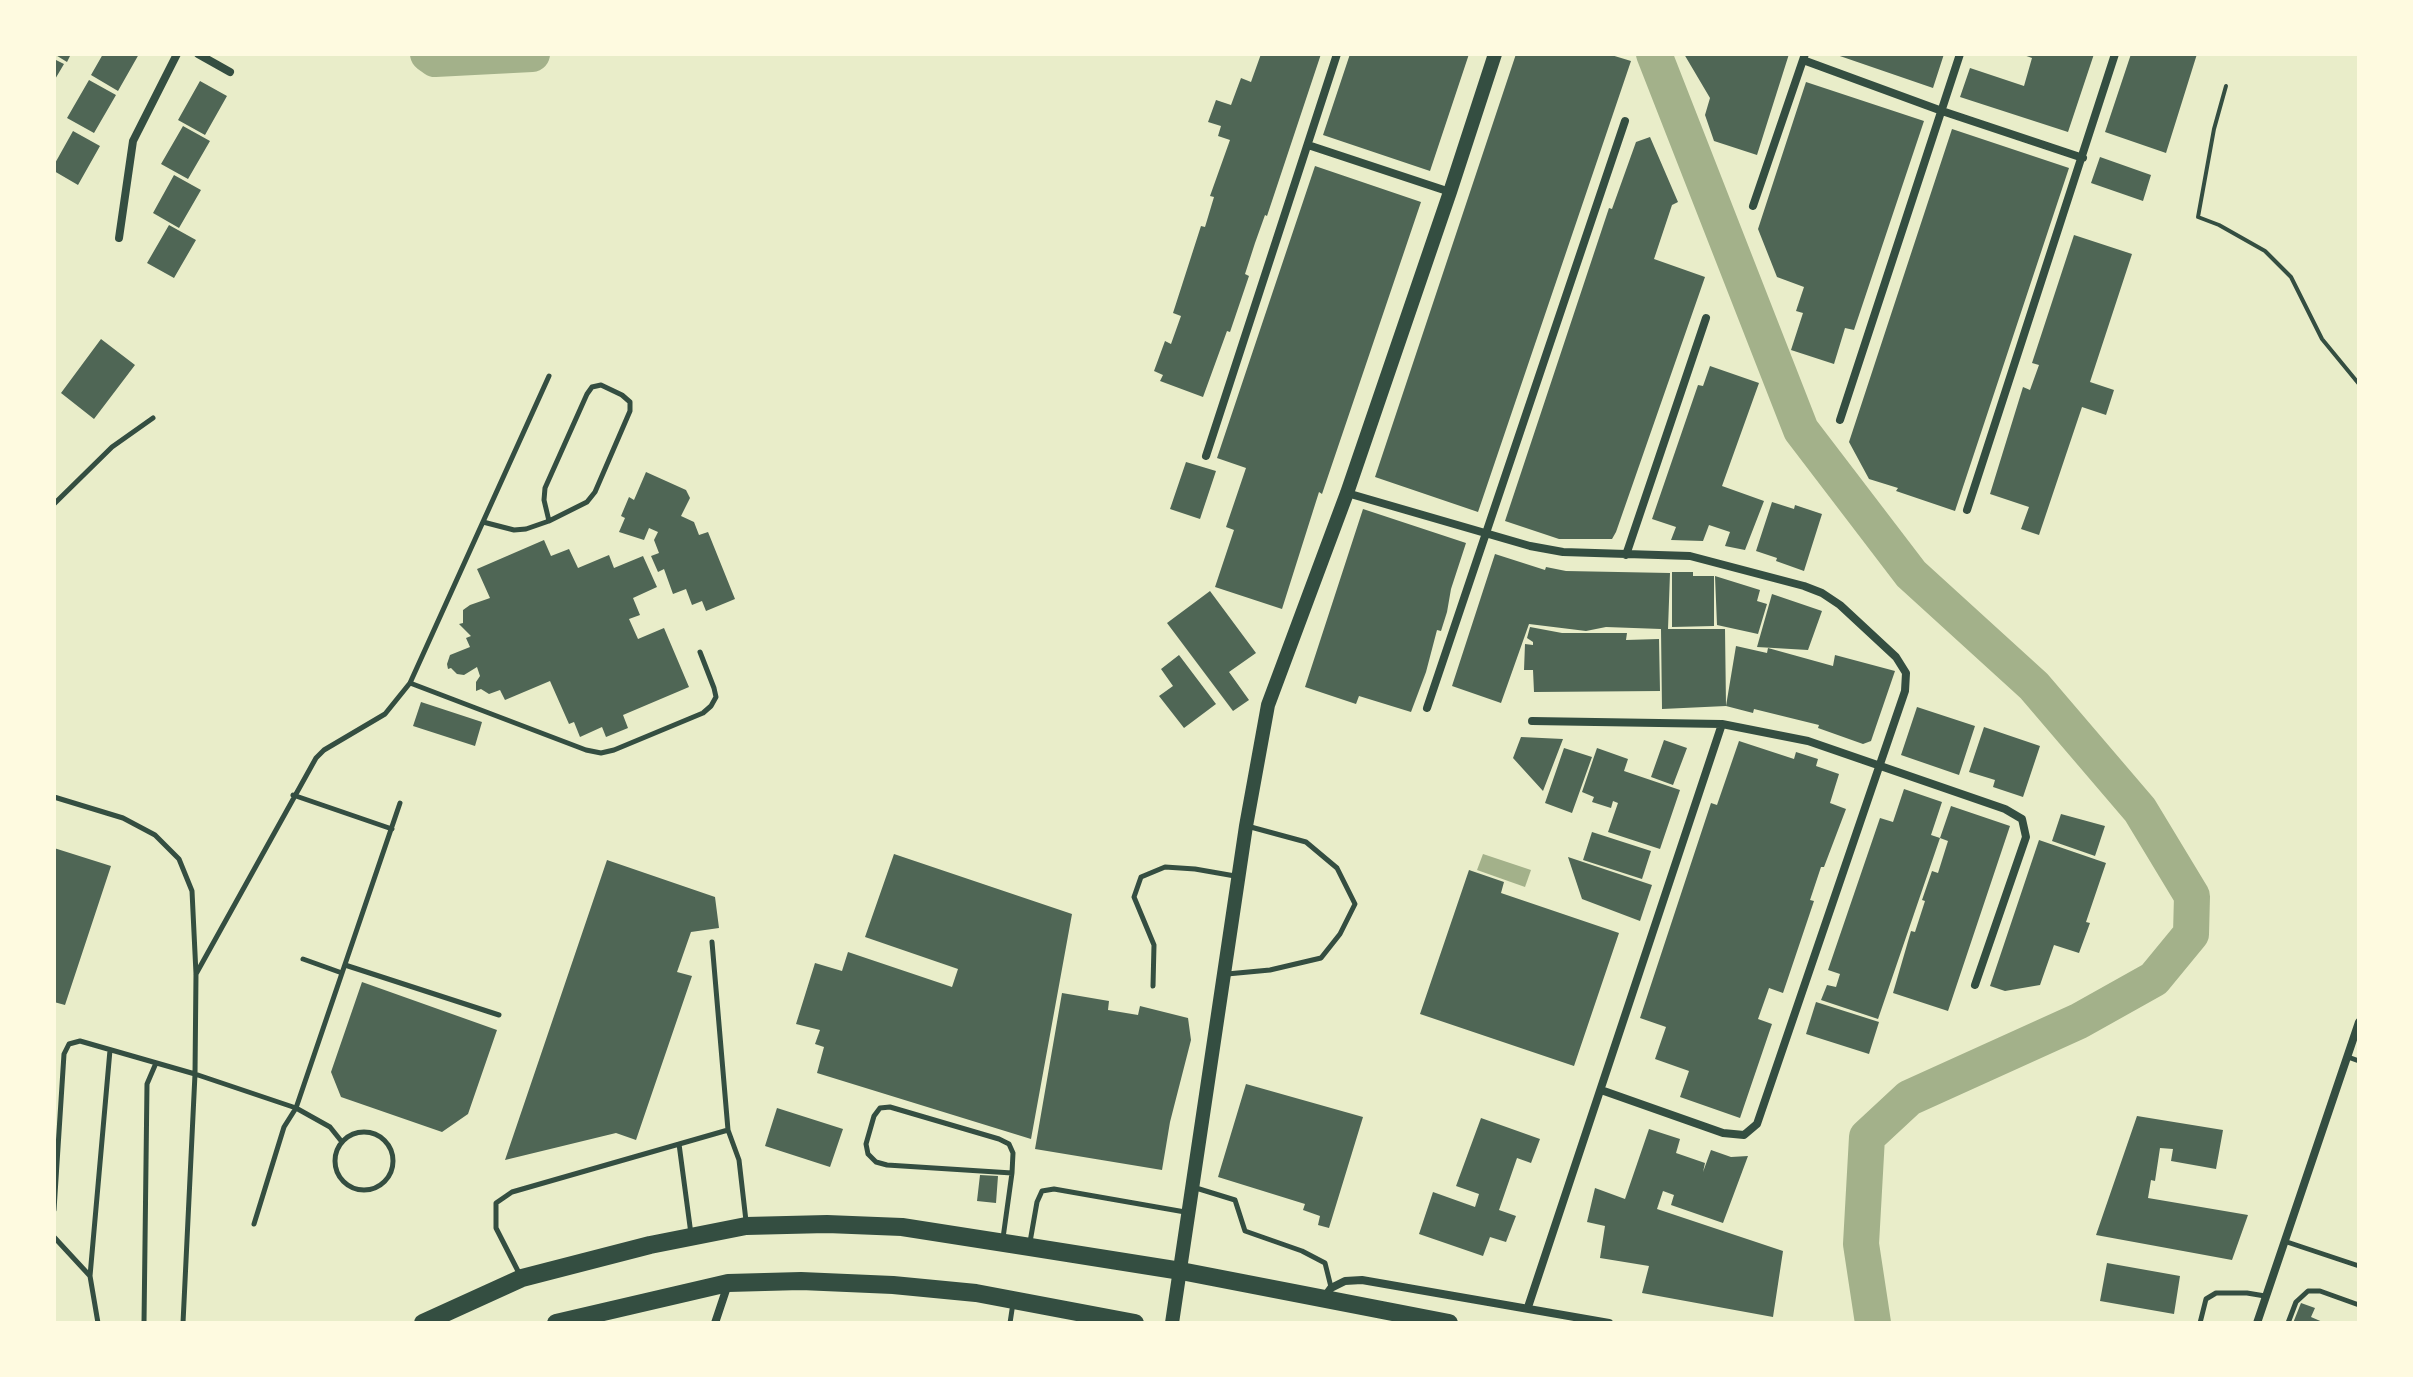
<!DOCTYPE html>
<style>
body{margin:0}
#map{position:relative;width:2413px;height:1377px;overflow:hidden;background:#e9edc9;font-family:Figtree,sans-serif}
canvas{display:block}
.frame{position:absolute;inset:0;border:56px solid #fefae0;pointer-events:none}
</style>
<div id="map">
<canvas width="2413" height="1377"></canvas>
<div class="frame"></div>
</div>
<script>
const g = document.querySelector('canvas').getContext('2d');
g.lineJoin = 'round';
function fillPath(path, color) { g.fillStyle = color; g.fill(path, 'evenodd'); }
const poly = rows => new Path2D(rows.map(r => 'M' + r).join(''));
function stroke(path, color, width, dash) { g.strokeStyle = color; g.lineWidth = width; g.lineCap = dash ? 'butt' : 'round'; g.setLineDash(dash || []); g.stroke(path); }
const water = poly([
 [1483,854,1531,870,1525,887,1477,870]
]);
const river = poly([
 [428,54,435,59,532,54],
 [1654,54,1801,430,1911,574,2034,686,2140,810,2192,896,2191,934,2154,979,2079,1021,1909,1098,1867,1137,1861,1244,1873,1323]
]);
const building = poly([
 [54,54,71,54,67,62],
 [103,54,139,54,118,91,91,75],
 [1261,54,1321,54,1267,216,1265,215,1255,243,1245,274,1249,276,1230,332,1227,331,1203,397,1160,381,1163,375,1154,371,1165,341,1171,344,1181,316,1173,313,1201,226,1205,227,1214,197,1210,196,1230,140,1218,136,1221,126,1208,122,1216,100,1231,105,1241,78,1251,82],
 [1350,54,1469,54,1430,171,1323,135],
 [1516,54,1608,54,1631,61,1478,512,1375,477],
 [1684,54,1789,54,1757,155,1714,141,1705,115,1710,98],
 [1834,54,1944,54,1933,88],
 [2021,54,2094,54,2068,132,1960,97,1970,68,2024,86,2032,58],
 [2131,54,2197,54,2166,153,2105,132],
 [54,59,64,64,54,81],
 [89,80,116,95,94,133,67,118],
 [200,81,227,96,205,135,178,120],
 [1806,82,1924,121,1854,330,1845,328,1834,364,1791,350,1803,313,1796,311,1804,287,1777,277,1758,229],
 [183,126,210,141,188,179,161,164],
 [1952,129,2069,168,1955,511,1896,491,1898,488,1869,479,1849,442],
 [73,131,100,146,78,185,54,171,54,165],
 [1650,137,1678,202,1672,205,1654,259,1705,277,1616,532,1612,539,1559,539,1505,521,1609,208,1612,209,1636,142],
 [2100,157,2151,175,2143,201,2091,183],
 [1315,166,1421,202,1322,494,1319,492,1282,609,1215,587,1234,530,1226,527,1246,468,1217,458],
 [174,175,201,190,179,228,153,213],
 [169,225,196,240,174,278,147,263],
 [2074,235,2132,254,2090,382,2114,390,2106,415,2082,407,2039,535,2021,529,2029,507,1990,494,2023,387,2030,390,2039,365,2032,363],
 [101,339,135,365,94,419,61,393],
 [1710,366,1759,383,1722,486,1764,501,1745,550,1725,546,1730,532,1709,525,1703,541,1671,540,1676,527,1652,519,1698,385,1703,386],
 [1186,462,1216,471,1200,519,1170,509],
 [646,472,686,490,690,498,681,516,694,522,699,535,708,532,735,599,706,611,702,601,692,605,686,589,673,594,664,569,658,572,651,556,659,553,654,540,658,532,649,528,644,540,619,532,625,518,621,516,629,497,634,500],
 [1772,502,1794,509,1795,505,1822,514,1804,571,1776,561,1777,558,1756,551],
 [1363,509,1466,543,1451,589,1447,612,1441,631,1437,630,1426,672,1411,712,1359,696,1356,704,1305,687],
 [544,540,551,556,569,549,578,568,609,555,614,568,643,556,657,587,633,598,640,615,629,619,638,639,664,628,689,687,623,715,628,728,606,737,602,727,580,737,574,722,569,724,550,681,505,700,500,690,489,694,481,689,476,691,476,682,480,676,477,667,464,675,457,674,451,668,448,669,447,664,450,655,470,647,466,638,471,636,459,624,463,623,463,610,470,605,490,598,477,569],
 [1495,554,1545,570,1546,567,1566,571,1670,573,1668,629,1725,629,1726,706,1736,646,1767,653,1768,648,1833,666,1835,655,1895,671,1871,741,1863,744,1818,728,1819,725,1754,709,1753,713,1726,706,1662,709,1661,629,1606,627,1586,631,1529,624,1501,703,1452,686],
 [1672,572,1693,572,1693,576,1714,576,1714,626,1672,627],
 [1715,576,1760,590,1757,601,1767,604,1758,634,1717,625],
 [1210,591,1256,653,1229,672,1249,700,1233,711,1167,623],
 [1772,594,1822,611,1808,650,1757,647],
 [1530,627,1562,633,1627,633,1626,640,1659,639,1660,691,1534,692,1533,670,1524,670,1525,644,1533,645,1533,642,1527,638],
 [1179,655,1216,704,1184,728,1159,696,1173,686,1161,669],
 [421,702,482,722,475,746,413,726],
 [1917,707,1975,726,1959,775,1901,755],
 [1984,727,2040,746,2023,797,1993,787,1995,780,1969,772],
 [1521,737,1563,739,1543,791,1513,758],
 [1664,740,1687,748,1673,785,1651,777],
 [1739,741,1794,759,1796,752,1818,759,1816,766,1839,774,1830,803,1846,809,1824,867,1821,867,1810,900,1814,901,1783,993,1769,988,1758,1019,1772,1024,1740,1118,1680,1097,1689,1071,1655,1059,1666,1027,1640,1018,1711,803,1717,805],
 [1564,748,1592,757,1572,813,1545,803],
 [1597,748,1628,759,1624,771,1680,790,1660,849,1608,832,1618,803,1613,801,1611,808,1592,802,1594,797,1582,792],
 [1904,789,1942,802,1931,835,1940,838,1951,806,2010,826,1948,1011,1893,993,1911,931,1915,932,1925,901,1922,900,1932,871,1938,873,1948,841,1940,838,1878,1019,1821,1000,1827,985,1836,987,1840,974,1828,970,1880,818,1893,822],
 [2061,814,2105,826,2095,856,2052,841],
 [1592,832,1651,851,1642,879,1583,860],
 [2039,840,2106,863,2086,922,2090,923,2079,953,2054,945,2040,985,2005,991,1990,986],
 [54,848,111,866,65,1005,54,1002],
 [894,854,1072,914,1031,1139,817,1073,824,1047,815,1044,820,1030,796,1024,815,963,842,971,848,952,952,987,958,969,865,937],
 [1568,857,1652,885,1640,921,1582,899],
 [607,860,715,897,719,928,691,932,677,972,692,976,636,1140,616,1133,505,1160],
 [1469,870,1504,882,1501,893,1619,933,1574,1066,1420,1014],
 [362,982,497,1030,468,1114,442,1132,341,1097,331,1072],
 [1062,993,1109,1001,1108,1010,1138,1015,1140,1006,1188,1018,1191,1040,1170,1122,1162,1170,1035,1149],
 [1816,1002,1879,1022,1869,1054,1806,1034],
 [1246,1084,1363,1117,1329,1228,1318,1225,1320,1216,1303,1210,1305,1204,1218,1177],
 [777,1108,843,1129,830,1167,765,1146],
 [2137,1116,2223,1130,2216,1169,2171,1161,2173,1149,2160,1148,2155,1181,2151,1180,2148,1198,2248,1215,2232,1260,2096,1235],
 [1481,1118,1540,1139,1531,1163,1517,1158,1499,1210,1516,1216,1506,1242,1490,1237,1483,1256,1419,1234,1433,1192,1475,1207,1479,1194,1456,1186],
 [1649,1129,1680,1139,1676,1153,1705,1163,1703,1172,1711,1150,1731,1157,1748,1156,1723,1223,1671,1205,1674,1195,1663,1191,1657,1209,1783,1251,1773,1317,1642,1293,1649,1266,1600,1258,1605,1226,1587,1222,1595,1188,1625,1199],
 [980,1175,998,1176,996,1203,977,1201],
 [2107,1263,2180,1276,2174,1314,2100,1301],
 [2301,1303,2315,1308,2311,1317,2325,1323,2293,1323]
]);
const path = poly([
 [2226,86,2214,129,2198,217,2219,225,2265,251,2291,277,2322,339,2359,384]
]);
const service = poly([
 [54,504,112,447,153,418],
 [483,522,514,530,526,529,549,521,587,502,595,492,630,411,630,402,622,395,601,385,592,387,587,394,545,488,544,500,549,521],
 [410,683,586,750,601,753,614,750,703,713,711,706,716,697,714,688,700,652],
 [293,795,392,829],
 [54,797,123,818,155,835,179,859,192,891,196,974,195,1074,183,1323],
 [712,942,728,1130,739,1160,746,1221],
 [303,959,342,973],
 [345,965,499,1015],
 [196,974,316,758,324,750,385,714,410,683,549,376],
 [1227,974,1270,970,1321,958,1340,934,1355,904,1337,868,1306,842,1247,826],
 [1153,986,1154,945,1134,897,1141,877,1165,867,1195,869,1235,876],
 [2348,1057,2359,1061],
 '335 1161a29 29 0 1 1 58 0a29 29 0 1 1-58 0Z',
 [679,1144,691,1234],
 [1196,1188,1235,1200,1245,1231,1302,1251,1325,1263,1331,1287],
 [54,1210,64,1054,69,1044,80,1041,195,1074,296,1108,330,1127,342,1142],
 [254,1224,284,1127,296,1108,400,803],
 [54,1237,90,1276],
 [1003,1238,1012,1173,1013,1153,1009,1144,999,1139,890,1107,880,1108,874,1116,866,1144,868,1154,876,1162,887,1165,1012,1173],
 [2284,1241,2359,1266],
 [1030,1242,1037,1202,1042,1191,1054,1189,1185,1212],
 [519,1273,496,1228,496,1203,512,1192,728,1130],
 [98,1323,90,1276,110,1050],
 [144,1323,147,1084,156,1063],
 [1010,1323,1013,1303],
 [2200,1323,2206,1299,2216,1293,2247,1293,2265,1296],
 [2288,1323,2296,1302,2308,1291,2320,1291,2359,1305]
]);
const minor = poly([
 [198,54,230,72],
 [1803,60,1942,111,2083,158],
 [1308,145,1450,192],
 [1753,206,1805,54],
 [119,238,133,141,177,54],
 [1840,420,1960,54],
 [1206,456,1337,54],
 [1347,493,1530,546,1563,552,1690,556,1804,586,1822,593,1840,605,1896,657,1906,673,1905,691,1757,1124,1744,1135,1723,1133,1601,1090],
 [1967,510,2115,54],
 [1626,555,1706,318],
 [1427,708,1625,121],
 [1532,721,1722,724,1808,741,2005,809,2022,819,2026,837,1975,985],
 [1323,1299,1331,1288,1345,1281,1362,1280,1609,1323],
 [1528,1307,1722,724],
 [715,1323,728,1284],
 [2257,1323,2359,1022]
]);
const tertiary = poly([
 [1172,1323,1246,826,1268,705,1347,493,1450,192,1495,54]
]);
const primary = poly([
 [423,1323,522,1278,650,1245,746,1226,827,1224,902,1227,1030,1247,1181,1271,1449,1323],
 [556,1323,728,1283,801,1281,893,1285,976,1293,1135,1323]
]);
fillPath(water, '#a3b18a');
stroke(river, '#a3b18a', 36);
fillPath(building, '#4f6655');
stroke(path, '#344e41', 4);
stroke(service, '#344e41', 5);
stroke(minor, '#344e41', 8);
stroke(tertiary, '#344e41', 14);
stroke(primary, '#344e41', 18);
</script>
